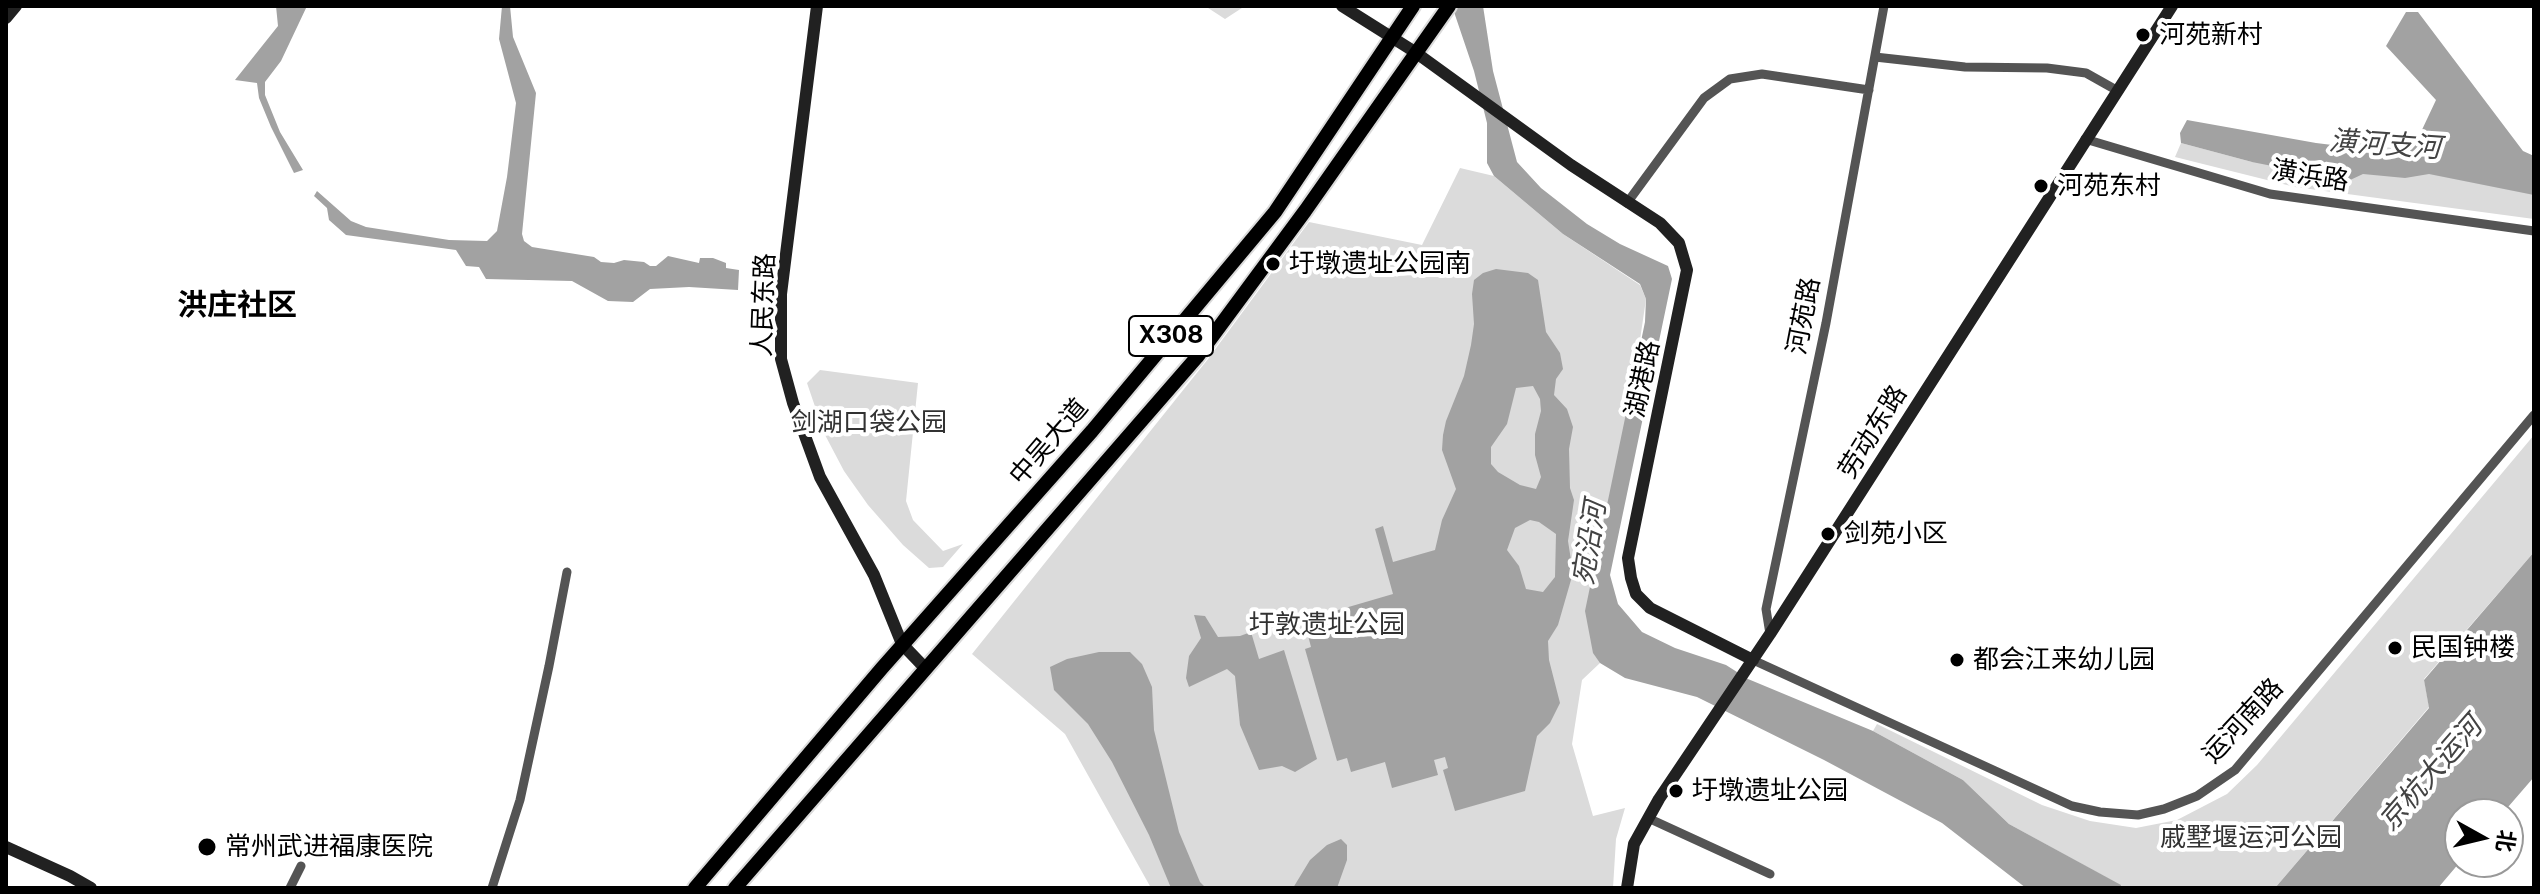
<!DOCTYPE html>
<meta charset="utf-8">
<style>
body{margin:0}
#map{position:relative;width:2540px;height:894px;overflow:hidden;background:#fff;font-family:"Public Sans","Noto Sans SC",sans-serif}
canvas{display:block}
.frame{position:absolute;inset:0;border:8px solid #000;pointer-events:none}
.north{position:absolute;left:2444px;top:798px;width:80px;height:80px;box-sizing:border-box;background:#fff;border:2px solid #999;border-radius:50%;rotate:98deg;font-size:22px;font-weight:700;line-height:32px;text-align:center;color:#000}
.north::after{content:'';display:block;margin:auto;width:28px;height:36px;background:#000;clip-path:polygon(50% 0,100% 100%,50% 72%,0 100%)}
</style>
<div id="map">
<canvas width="2540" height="894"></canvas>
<div class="frame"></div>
<div class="north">北</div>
</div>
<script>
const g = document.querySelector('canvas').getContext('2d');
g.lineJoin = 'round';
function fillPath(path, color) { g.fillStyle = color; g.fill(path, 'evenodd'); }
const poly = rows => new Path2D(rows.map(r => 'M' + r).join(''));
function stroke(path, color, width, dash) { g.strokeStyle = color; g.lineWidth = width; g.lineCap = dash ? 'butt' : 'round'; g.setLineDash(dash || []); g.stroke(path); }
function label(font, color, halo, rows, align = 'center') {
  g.font = font + ' "Public Sans","Noto Sans SC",sans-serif'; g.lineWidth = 8; g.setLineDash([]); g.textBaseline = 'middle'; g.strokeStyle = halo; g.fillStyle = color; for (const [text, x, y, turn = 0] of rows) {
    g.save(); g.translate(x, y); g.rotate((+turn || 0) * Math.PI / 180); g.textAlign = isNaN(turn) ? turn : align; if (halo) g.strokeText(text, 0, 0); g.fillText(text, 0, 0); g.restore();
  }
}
const green = poly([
 [1205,6,1245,6,1225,19],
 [2181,143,2252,162,2357,143,2534,168,2534,219,2295,187,2175,157],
 [1460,168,1494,176,1563,234,1640,285,1646,299,1600,613,1628,645,1600,663,1582,680,1572,744,1593,816,1625,808,1616,839,1613,888,1151,888,1065,734,972,654,1208,359,1309,222,1422,245],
 [820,370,918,383,906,501,913,520,943,551,963,544,943,567,929,568,903,545,868,505,844,471,824,433,807,383],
 [2534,435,2534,552,2424,679,2429,707,2275,888,2120,888,2120,885,2009,824,1963,780,1873,731,1877,724,2042,805,2090,821,2136,828,2177,820,2227,794,2257,765]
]);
const water = poly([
 [276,6,307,6,281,61,265,82,265,95,280,132,303,170,294,173,271,127,259,98,257,83,235,80,278,26],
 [502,6,510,6,513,37,536,93,522,234,524,241,532,247,594,257,601,262,614,263,624,260,644,262,650,266,656,266,668,256,699,263,700,258,713,258,726,263,726,268,739,270,738,290,689,287,650,289,633,302,608,301,572,281,486,279,479,267,466,266,456,250,346,235,329,220,327,208,314,196,317,191,351,221,366,227,449,240,487,241,497,231,507,177,516,103,499,39],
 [1452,6,1483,6,1493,71,1517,162,1541,188,1587,224,1620,244,1668,266,1672,279,1610,575,1618,604,1642,632,1675,648,1726,665,1748,679,1873,731,1963,780,2009,824,2121,885,2120,888,2026,888,1942,823,1824,760,1697,697,1625,678,1600,663,1593,653,1585,611,1645,322,1646,299,1640,284,1563,234,1494,176,1487,163,1487,123,1474,71],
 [2406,12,2418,12,2523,151,2534,156,2534,195,2429,174,2405,178,2363,174,2348,181,2252,162,2181,143,2180,133,2187,120,2316,143,2390,152,2407,149,2420,134,2436,100,2386,46],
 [1496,269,1528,273,1538,280,1546,332,1560,353,1563,369,1556,379,1554,395,1567,409,1573,427,1569,449,1570,488,1574,500,1568,541,1573,573,1558,625,1548,641,1549,660,1560,703,1550,723,1537,736,1525,791,1455,811,1443,770,1448,768,1445,757,1434,760,1438,775,1392,788,1385,762,1351,772,1347,758,1337,761,1305,649,1311,647,1304,620,1393,594,1375,529,1383,526,1393,562,1435,550,1442,520,1456,489,1442,450,1443,435,1446,421,1464,376,1471,345,1474,324,1472,294,1474,280,1483,273],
 [1533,386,1540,399,1541,411,1535,434,1535,455,1541,477,1536,489,1520,485,1498,472,1491,464,1491,447,1507,424,1516,388],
 [1530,520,1539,522,1556,534,1555,577,1543,592,1526,589,1519,566,1507,550,1515,528],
 [2534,552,2534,777,2502,814,2460,814,2460,862,2438,888,2275,888,2429,708,2424,680],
 [1194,615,1205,616,1218,637,1240,636,1251,632,1259,659,1284,650,1317,759,1295,772,1282,766,1259,770,1240,725,1235,676,1227,669,1189,687,1186,678,1189,656,1201,638],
 [1099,652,1130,652,1142,664,1152,687,1154,730,1179,832,1200,882,1206,888,1171,888,1149,835,1112,762,1088,724,1054,690,1050,667,1067,659],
 [1341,839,1347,845,1347,860,1337,888,1293,888,1310,860,1327,845]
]);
const street = poly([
 [1875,57,1965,67,2047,68,2086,73,2118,91],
 [2085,139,2270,194,2534,231],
 [1627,203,1704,98,1730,79,1762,74,1869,90],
 [1770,634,1766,609,1826,323,1884,6],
 [1753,660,2072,806,2100,812,2138,815,2164,809,2197,796,2235,770,2534,415],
 [1648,818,1770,874],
 [290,888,301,866],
 [492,888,520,800,549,666,567,572]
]);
const secondary = poly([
 [817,6,781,294,781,359,793,403,820,477,874,575,902,644,925,668],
 [1342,6,1415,52,1571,165,1660,223,1679,243,1687,270,1628,558,1631,578,1636,594,1650,608,1753,660],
 [6,18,16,6],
 [6,847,70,876,91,888],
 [1627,888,1634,844,1659,799,1770,634,2172,6]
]);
const primary = poly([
 [695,888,882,668,1092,431,1275,212,1413,6],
 [735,888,1197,357,1305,211,1449,6]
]);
const markers = [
 [2143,35,8,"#000"],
 [2041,186,8,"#000"],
 [1273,264,8,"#000"],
 [1828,534,8,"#000"],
 [2395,648,8,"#000"],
 [1957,660,8,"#000"],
 [1676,791,8,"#000"],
 [207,847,10,"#000"]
];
const shields = [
 [1171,336,84]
];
const shieldNames = [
 ["X308",1171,336]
];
const poiNames = [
 ["河苑新村",2159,35],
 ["河苑东村",2057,186],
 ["圩墩遗址公园南",1289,264],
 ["剑苑小区",1844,534],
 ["民国钟楼",2411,648],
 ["都会江来幼儿园",1973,660],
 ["圩墩遗址公园",1692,791],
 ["常州武进福康医院",225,847]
];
const streetNames = [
 ["潢浜路",2310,176,9],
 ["人民东路",764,305,-88],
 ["河苑路",1804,316,-79],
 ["湖港路",1643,379,-78],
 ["劳动东路",1873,432,-58],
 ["中吴大道",1049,442,-49],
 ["运河南路",2243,721,-47]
];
const parkNames = [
 ["剑湖口袋公园",869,423],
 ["圩敦遗址公园",1327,625],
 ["戚墅堰运河公园",2251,838]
];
const waterNames = [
 ["潢河支河",2385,145,4],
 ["宛沿河",1590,543,-81],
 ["京杭大运河",2431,774,-49]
];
const quarterNames = [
 ["洪庄社区",237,306]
];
fillPath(green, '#dbdbdb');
fillPath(water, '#a2a2a2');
stroke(primary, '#dbdbdb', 18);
stroke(street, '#545454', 9);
stroke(secondary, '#212121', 12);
stroke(primary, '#000', 14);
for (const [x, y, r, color] of markers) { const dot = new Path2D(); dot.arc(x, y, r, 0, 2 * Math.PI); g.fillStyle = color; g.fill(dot); stroke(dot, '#fff', 3); }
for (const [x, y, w] of shields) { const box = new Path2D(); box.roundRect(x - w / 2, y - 20, w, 40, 6); g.fillStyle = '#fff'; g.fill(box); stroke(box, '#000', 2); }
label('bold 24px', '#000', null, shieldNames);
label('26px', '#000', '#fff', poiNames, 'left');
label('26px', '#000', '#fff', streetNames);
label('26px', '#323232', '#fff', parkNames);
label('italic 28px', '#434343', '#fff', waterNames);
label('bold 30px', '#000', '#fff', quarterNames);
</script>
